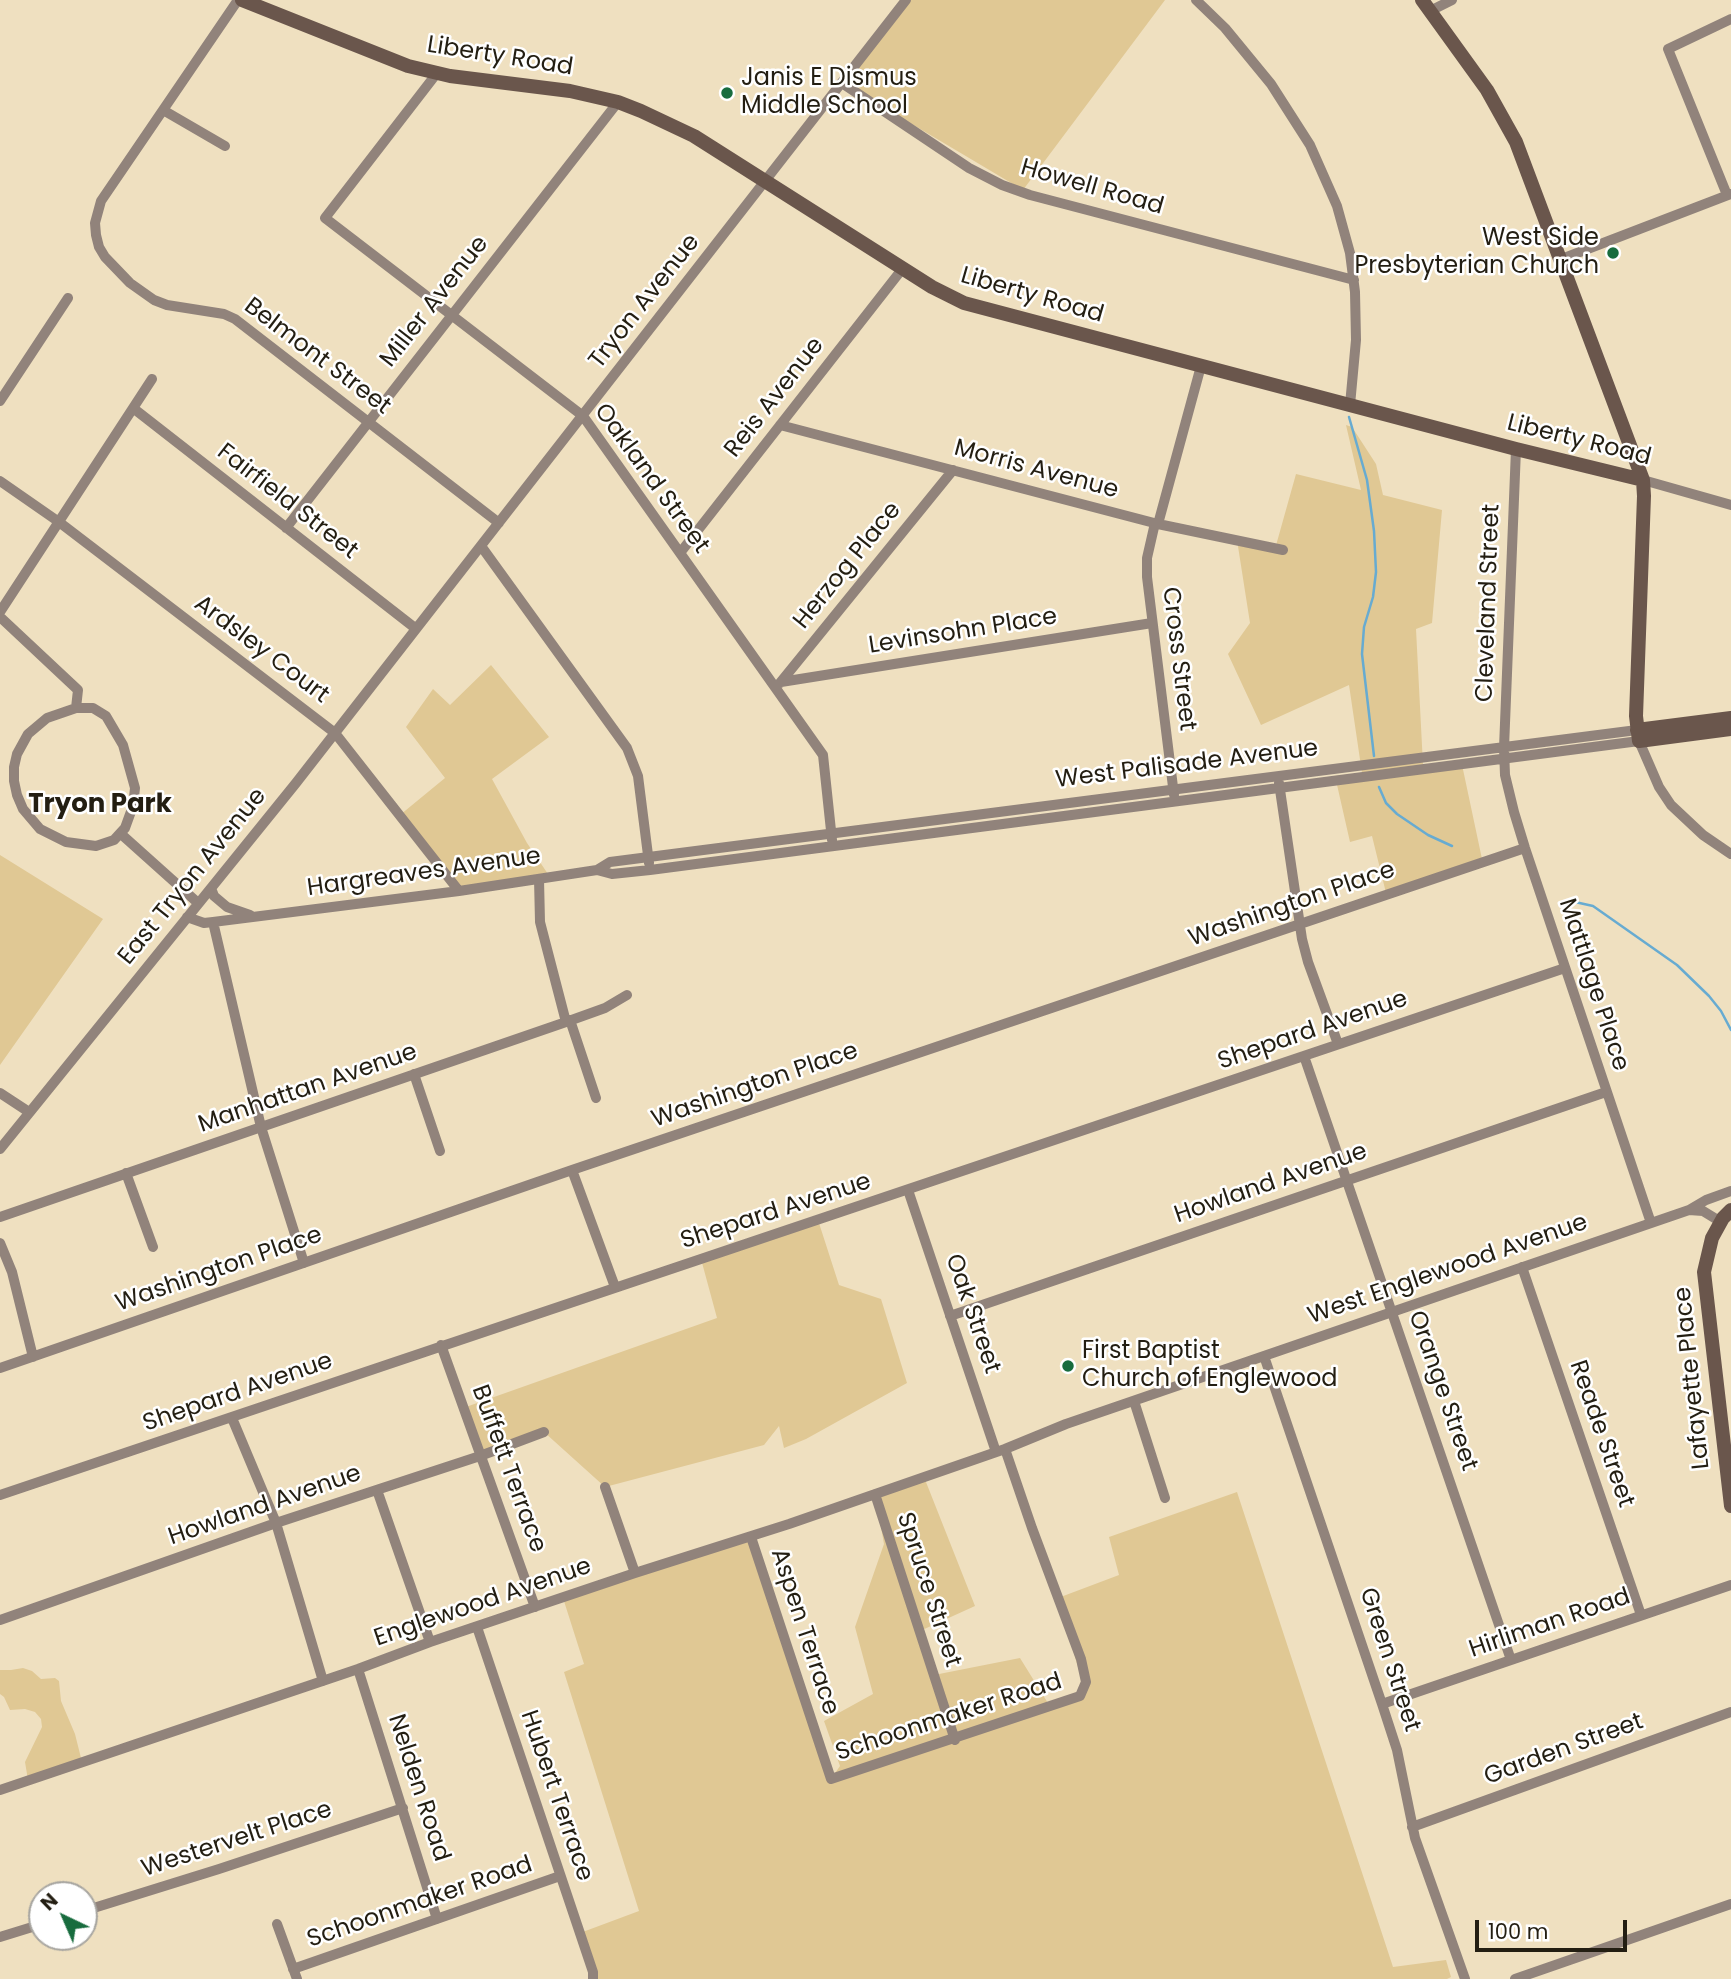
<!DOCTYPE html>
<style>
body{margin:0}
#map{position:relative;width:1731px;height:1979px;overflow:hidden;background:#efe0c0;font-family:Poppins,sans-serif}
canvas{display:block}
.north{position:absolute;left:28px;top:1881px;width:70px;height:70px;box-sizing:border-box;background:#fff;border:2px solid #a7a5a0;border-radius:50%;rotate:316deg;font-size:19px;font-weight:700;line-height:28px;text-align:center;color:#231e12}
.north::after{content:'';display:block;margin:auto;width:24px;height:32px;background:#186c3e;clip-path:polygon(50% 0,100% 100%,50% 72%,0 100%)}
.scale{position:absolute;left:1475px;top:1920px;width:152px;height:32px;box-sizing:border-box;border:4px solid #231e12;border-top:0;padding-left:9px;font-size:21px;line-height:24px;white-space:nowrap;color:#231e12;-webkit-text-stroke:5px #fff;paint-order:stroke}
</style>
<div id="map">
<canvas width="1731" height="1979"></canvas>
<div class="north">N</div>
<div class="scale">100 m</div>
</div>
<script>
const g = document.querySelector('canvas').getContext('2d');
g.lineJoin = 'round';
function fillPath(path, color) { g.fillStyle = color; g.fill(path, 'evenodd'); }
const poly = rows => new Path2D(rows.map(r => 'M' + r).join(''));
function stroke(path, color, width, dash) { g.strokeStyle = color; g.lineWidth = width; g.lineCap = dash ? 'butt' : 'round'; g.setLineDash(dash || []); g.stroke(path); }
function label(font, color, halo, rows, align = 'center') {
  g.font = font + ' Poppins,sans-serif'; g.lineWidth = 5; g.setLineDash([]); g.textBaseline = 'middle'; g.strokeStyle = halo; g.fillStyle = color; for (const [text, x, y, turn = 0] of rows) {
    g.save(); g.translate(x, y); g.rotate((+turn || 0) * Math.PI / 180); g.textAlign = isNaN(turn) ? turn : align; if (halo) g.strokeText(text, 0, 0); g.fillText(text, 0, 0); g.restore();
  }
}
const green = poly([
 [904,0,1165,0,1023,190,841,82],
 [1346,425,1352,427,1376,464,1383,495,1442,510,1432,623,1416,629,1423,765,1461,760,1482,859,1386,893,1372,836,1350,842,1335,776,1362,773,1349,685,1261,725,1228,654,1250,623,1237,540,1275,549,1296,474,1361,490],
 [491,665,549,737,492,779,527,843,550,877,459,891,400,815,445,778,406,727,433,689,450,705],
 [0,855,103,919,0,1065],
 [818,1220,839,1285,881,1299,907,1383,806,1439,784,1448,779,1426,764,1445,605,1487,544,1432,480,1456,463,1408,717,1318,701,1259],
 [924,1477,975,1606,920,1631,934,1675,1020,1658,1051,1708,1084,1688,1058,1598,1119,1575,1109,1537,1237,1492,1393,1967,1446,1960,1451,1977,1447,1979,596,1979,580,1933,639,1911,564,1672,584,1664,563,1598,751,1537,831,1779,840,1766,824,1721,873,1694,855,1627,884,1544,875,1494],
 [23,1668,32,1671,41,1679,55,1678,59,1681,61,1701,75,1734,82,1762,28,1780,25,1762,42,1727,41,1719,35,1712,25,1709,10,1710,4,1697,0,1694,0,1670,11,1670]
]);
const stream = poly([
 [1349,417,1367,480,1374,531,1376,572,1373,597,1364,627,1362,654,1374,756],
 [1379,787,1386,803,1397,814,1428,835,1452,846],
 [1575,902,1593,906,1677,965,1709,996,1721,1011,1731,1030]
]);
const street = poly([
 [238,0,101,201,95,223,96,235,99,247,105,257,130,283,154,300,167,305,224,314,235,319,499,523],
 [1196,0,1225,28,1271,84,1310,145,1337,206,1350,253,1355,292,1356,340,1350,405],
 [1430,11,1452,0],
 [437,73,325,218,583,416,823,755,832,840],
 [842,83,969,168,1002,185,1030,195,1354,280],
 [163,110,225,146],
 [1727,195,1668,49,1731,19],
 [1559,260,1731,194],
 [0,401,68,298],
 [133,408,415,628],
 [780,425,1158,524,1283,550],
 [1516,449,1504,748,1505,775,1514,812,1525,848,1651,1223],
 [1643,480,1731,505],
 [0,481,59,522,335,733,459,891],
 [1155,523,1147,558,1147,577,1174,795],
 [1158,524,1201,366],
 [286,528,618,102],
 [481,546,627,748,638,776,649,863],
 [680,553,903,268],
 [0,612,152,379],
 [0,617,78,690,76,708],
 [781,682,1152,623],
 [780,683,953,470],
 [76,708,93,708,106,716,123,745,135,788,133,806,125,828,114,840,96,846,66,842,40,829,23,809,17,795,14,781,14,767,17,754,28,734,47,718,76,708],
 [1279,783,1302,939,1308,962,1338,1044],
 [121,834,198,903],
 [597,870,610,862,1637,730],
 [539,879,540,922,566,1022],
 [211,888,214,896,227,907,250,915],
 [187,917,204,923,213,922,459,891,597,870,612,874,650,870,1639,741,1659,787,1671,805,1703,835,1731,854],
 [213,922,261,1127,304,1263],
 [570,1020,596,1098],
 [1304,1056,1511,1660],
 [414,1074,440,1151],
 [0,1093,29,1112],
 [0,1149,296,783,906,0],
 [572,1170,615,1287],
 [126,1173,153,1247],
 [908,1190,996,1452],
 [1689,1210,1703,1211,1721,1222],
 [0,1217,566,1022,605,1008,627,995],
 [0,1243,12,1272,33,1357],
 [1522,1267,1641,1615],
 [950,1316,1606,1092],
 [441,1345,535,1607],
 [1264,1356,1382,1704,1397,1750,1415,1838,1465,1979],
 [0,1368,572,1170,1525,848],
 [1134,1401,1165,1498],
 [232,1418,276,1523,323,1681],
 [605,1487,635,1573],
 [377,1490,430,1642],
 [875,1494,955,1740],
 [0,1495,1565,968],
 [751,1537,831,1779,1080,1696,1086,1682,1081,1659,1032,1528,1005,1449],
 [0,1620,276,1523,480,1456,544,1432],
 [477,1627,593,1972,593,1979],
 [358,1669,437,1919],
 [1382,1704,1731,1585],
 [0,1790,358,1669,430,1642,635,1573,789,1524,1005,1449,1066,1424,1689,1210,1706,1200,1731,1191],
 [1412,1827,1731,1712],
 [84,1911,219,1869,403,1808],
 [277,1924,297,1979],
 [0,1937,42,1924],
 [293,1969,560,1876],
 [1515,1979,1731,1904]
]);
const secondary = poly([
 [242,0,408,66,450,76,570,91,618,102,641,111,694,136,932,287,964,303,1516,449,1643,480],
 [1422,0,1487,90,1516,142,1643,480,1644,496,1636,716,1639,741,1731,729],
 [1637,730,1731,718],
 [1731,1210,1723,1218,1712,1238,1704,1272,1731,1506]
]);
const markers = [
 [727,93,7,"#186c3e"],
 [1613,253,7,"#186c3e"],
 [1068,1366,7,"#186c3e"]
];
const streetNames = [
 ["Liberty Road",500,57,9],
 ["Howell Road",1092,188,16],
 ["Liberty Road",1032,296,16],
 ["Miller Avenue",435,302,-52],
 ["Tryon Avenue",645,302,-52],
 ["Belmont Street",317,357,37],
 ["Reis Avenue",775,398,-52],
 ["Liberty Road",1579,441,14],
 ["Morris Avenue",1036,470,15],
 ["Oakland Street",651,479,54],
 ["Fairfield Street",287,502,38],
 ["Herzog Place",848,566,-51],
 ["Cleveland Street",1489,603,-88],
 ["Levinsohn Place",963,632,-9],
 ["Ardsley Court",261,650,37],
 ["Cross Street",1178,659,83],
 ["West Palisade Avenue",1187,765,-7],
 ["Hargreaves Avenue",424,873,-8],
 ["East Tryon Avenue",193,877,-51],
 ["Washington Place",1292,905,-19],
 ["Mattlage Place",1593,985,72],
 ["Shepard Avenue",1313,1031,-19],
 ["Washington Place",755,1086,-19],
 ["Manhattan Avenue",308,1089,-19],
 ["Howland Avenue",1271,1184,-19],
 ["Shepard Avenue",776,1212,-18],
 ["Washington Place",219,1270,-19],
 ["West Englewood Avenue",1448,1270,-19],
 ["Oak Street",972,1314,71],
 ["Lafayette Place",1693,1378,-96],
 ["Orange Street",1442,1391,71],
 ["Shepard Avenue",238,1393,-19],
 ["Reade Street",1601,1434,71],
 ["Buffett Terrace",508,1469,70],
 ["Howland Avenue",265,1506,-19],
 ["Spruce Street",928,1590,72],
 ["Englewood Avenue",483,1603,-19],
 ["Hirliman Road",1550,1624,-19],
 ["Aspen Terrace",804,1632,72],
 ["Green Street",1389,1660,72],
 ["Schoonmaker Road",949,1718,-18],
 ["Garden Street",1564,1750,-20],
 ["Nelden Road",418,1788,72],
 ["Hubert Terrace",556,1796,71],
 ["Westervelt Place",237,1840,-18],
 ["Schoonmaker Road",420,1903,-19]
];
const poiNames = [
 ["Janis E Dismus",741,79],
 ["Middle School",741,107],
 ["West Side",1599,239,"right"],
 ["Presbyterian Church",1599,267,"right"],
 ["First Baptist",1082,1352],
 ["Church of Englewood",1082,1380]
];
const neighbourhoodNames = [
 ["Tryon Park",100,805]
];
fillPath(green, '#e0c894');
stroke(stream, '#67abd1', 2.5);
stroke(street, '#91837b', 10);
stroke(secondary, '#6a564c', 14);
for (const [x, y, r, color] of markers) { const dot = new Path2D(); dot.arc(x, y, r, 0, 2 * Math.PI); g.fillStyle = color; g.fill(dot); stroke(dot, '#fff', 2.5); }
label('24px', '#231e12', '#fff', streetNames);
label('24px', '#231e12', '#fff', poiNames, 'left');
label('bold 26px', '#231e12', '#fff', neighbourhoodNames);
</script>
